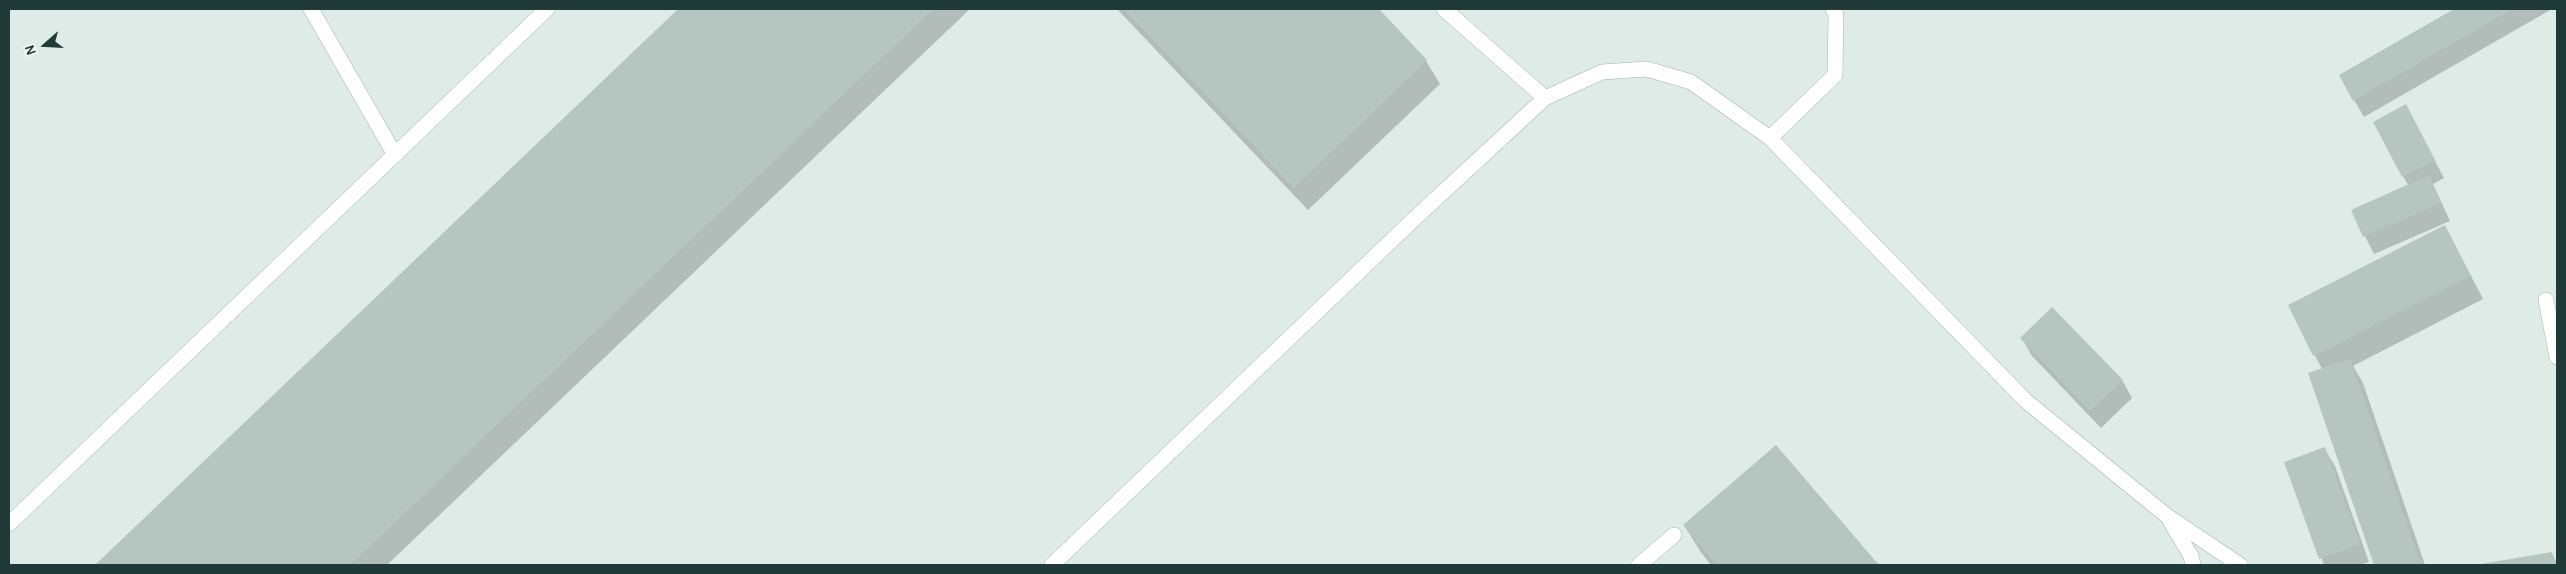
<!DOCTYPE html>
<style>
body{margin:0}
#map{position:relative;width:2566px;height:574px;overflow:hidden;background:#dfebe7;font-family:Karla,sans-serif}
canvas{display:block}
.frame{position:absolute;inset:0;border:10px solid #203b37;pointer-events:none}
.north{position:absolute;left:20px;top:20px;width:50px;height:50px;-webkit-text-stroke:4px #f0f7f4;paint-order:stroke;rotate:251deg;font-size:14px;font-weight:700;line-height:20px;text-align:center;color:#203b37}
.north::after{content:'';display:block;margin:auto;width:18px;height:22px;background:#203b37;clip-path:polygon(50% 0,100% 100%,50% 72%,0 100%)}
</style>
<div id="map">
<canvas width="2566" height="574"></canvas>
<div class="frame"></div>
<div class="north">N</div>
</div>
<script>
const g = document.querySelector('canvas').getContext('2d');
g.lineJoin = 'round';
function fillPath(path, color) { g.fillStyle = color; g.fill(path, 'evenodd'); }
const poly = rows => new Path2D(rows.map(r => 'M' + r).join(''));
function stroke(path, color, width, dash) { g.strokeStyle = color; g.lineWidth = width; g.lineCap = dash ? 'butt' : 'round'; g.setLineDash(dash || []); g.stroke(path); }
const shadow = poly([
 [680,9,970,9,387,565,97,565],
 [1117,9,1377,9,1426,61,1440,84,1308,210],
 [2456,9,2552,9,2364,117,2340,76],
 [2406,106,2444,178,2433,184,2450,221,2374,254,2352,210,2408,185,2374,122],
 [2445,226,2483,299,2353,366,2363,383,2425,565,2376,565,2310,374,2322,369,2289,306],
 [2022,338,2122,380,2132,398,2101,428,2032,356],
 [1776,446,1877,565,1711,565,1700,551,1684,525],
 [2324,448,2335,466,2369,562,2360,565,2324,565,2286,462],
 [2552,553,2557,565,2482,565]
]);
const building = poly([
 [678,9,933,9,350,565,95,565],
 [1124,9,1379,9,1427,60,1294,188],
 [2454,9,2512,9,2353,101,2339,75],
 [2406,104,2435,160,2402,177,2373,122],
 [2429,175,2441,203,2363,237,2351,210],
 [2445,225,2471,276,2313,356,2288,305],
 [2052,307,2123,380,2090,411,2020,338],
 [2350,359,2421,565,2374,565,2308,373],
 [1776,445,1879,565,1717,565,1683,525],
 [2325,447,2360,544,2319,559,2284,462],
 [2552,552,2555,565,2481,565,2481,564]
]);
const minor = poly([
 [311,9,395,155],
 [1444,9,1545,98],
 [1770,138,1835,75,1836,15,1833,9],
 [2546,300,2557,357],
 [2170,521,2191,556,2193,565],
 [9,524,547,9],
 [1052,565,1414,219,1545,98,1602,72,1647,69,1691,82,1770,138,2026,401,2167,516,2240,565],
 [1639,565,1674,535]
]);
fillPath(shadow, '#0003');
fillPath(building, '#b5c6c0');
stroke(minor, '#a2b3af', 16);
stroke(minor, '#fff', 15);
</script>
